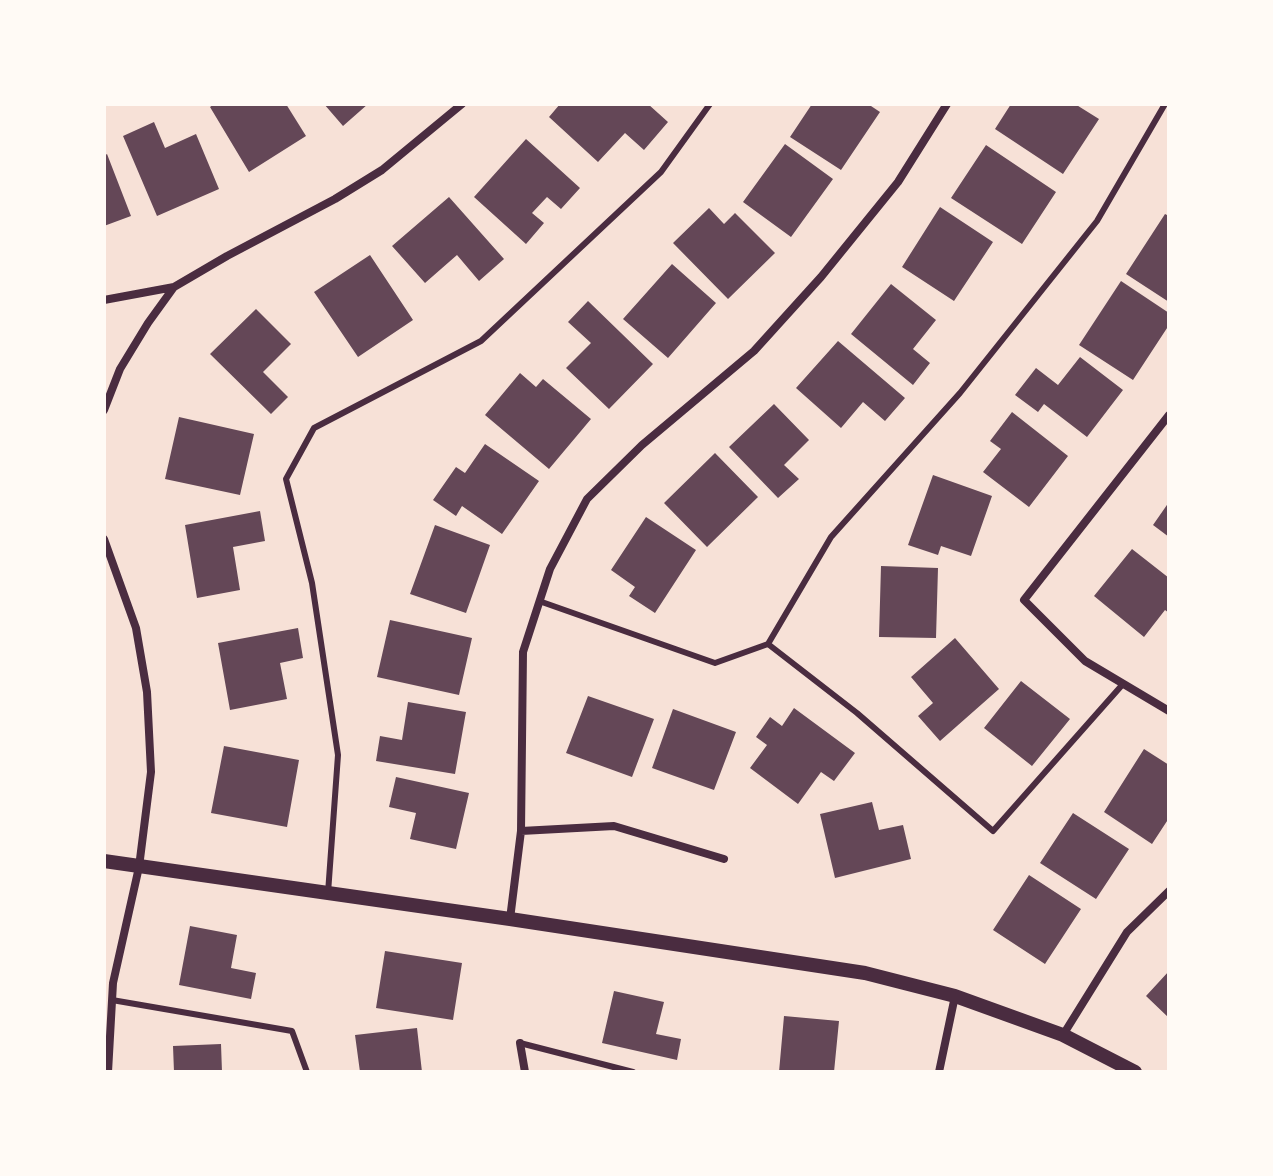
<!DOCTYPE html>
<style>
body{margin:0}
#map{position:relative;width:1273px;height:1176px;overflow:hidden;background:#f7e1d7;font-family:"Exo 2",sans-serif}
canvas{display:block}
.frame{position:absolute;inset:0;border:106px solid #fffaf5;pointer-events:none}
</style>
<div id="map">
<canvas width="1273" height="1176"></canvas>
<div class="frame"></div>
</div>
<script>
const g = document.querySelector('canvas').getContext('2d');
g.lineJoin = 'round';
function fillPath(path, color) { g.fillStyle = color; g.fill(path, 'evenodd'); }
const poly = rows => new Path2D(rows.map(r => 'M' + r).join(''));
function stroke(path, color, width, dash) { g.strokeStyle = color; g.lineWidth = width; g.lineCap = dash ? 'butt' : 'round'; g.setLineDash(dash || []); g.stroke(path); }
const building = poly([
 [214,104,286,104,306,136,249,172,210,107],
 [324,104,368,104,343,126],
 [560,104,648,104,668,122,644,150,625,133,598,162,549,117],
 [812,104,868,104,880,112,841,170,790,137],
 [1011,104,1075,104,1099,119,1063,174,995,129],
 [154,122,165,148,196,134,219,189,157,216,123,136],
 [526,139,580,188,561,209,547,197,532,213,544,223,526,244,474,197],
 [785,144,833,179,791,237,743,202],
 [986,145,1056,192,1022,244,951,198],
 [107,154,131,216,104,226,104,156],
 [449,197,504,259,479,281,457,255,425,283,392,246],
 [940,207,993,242,954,301,902,267],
 [709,208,724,224,735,213,775,253,728,299,673,243],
 [1165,214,1169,216,1169,302,1126,274],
 [370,255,413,320,358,357,314,292],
 [672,264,716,303,668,358,623,319],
 [1121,281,1169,313,1169,325,1133,380,1079,345],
 [891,284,936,320,913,349,930,363,913,385,851,334],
 [588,301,653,364,609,409,566,368,591,343,568,322],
 [256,309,291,344,263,372,288,397,271,414,210,354],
 [838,341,905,398,885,421,863,402,841,428,796,388],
 [1080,357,1123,390,1087,437,1044,404,1038,412,1015,395,1036,368,1058,385],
 [520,373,536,387,543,379,591,419,549,469,485,415],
 [774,404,809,440,784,465,799,479,778,498,729,447],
 [1012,412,1068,456,1029,507,983,472,1001,449,990,441],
 [179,417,254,434,240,495,165,479],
 [485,444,539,481,502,534,462,506,456,516,433,500,456,467,465,473],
 [715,453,758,497,707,547,664,503],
 [933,475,992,496,971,556,941,546,938,555,908,545],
 [1169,502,1169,537,1153,525],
 [260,511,265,541,233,547,240,590,197,598,185,525],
 [646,517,696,550,655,613,629,596,635,587,611,570],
 [435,525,490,545,466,613,410,594],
 [1132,549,1169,578,1169,613,1165,610,1144,637,1094,596],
 [881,566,938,568,936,638,879,637],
 [390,620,472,638,459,695,377,677],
 [298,628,303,658,280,663,287,699,230,710,218,643],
 [955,638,999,689,940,741,918,716,933,703,911,677],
 [1021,681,1070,719,1032,766,984,728],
 [588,696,654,719,632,777,566,753],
 [408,702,466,712,455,774,376,761,380,736,402,740],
 [794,708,855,753,834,781,821,772,798,804,750,768,767,745,756,737,770,717,782,726],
 [673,709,736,732,714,790,652,768],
 [224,746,299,760,287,827,211,813],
 [1144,749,1169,765,1169,818,1152,844,1104,812],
 [396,777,469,793,456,849,410,839,416,813,389,807],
 [872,802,879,830,903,825,911,859,835,878,820,814],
 [1073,813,1129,849,1096,899,1040,863],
 [1029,875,1081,909,1045,964,993,930],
 [190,926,237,935,231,968,256,973,251,999,179,985],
 [385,951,462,963,453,1020,376,1008],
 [1169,971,1169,1018,1146,996],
 [614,991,664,1002,656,1034,681,1039,677,1060,602,1043],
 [784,1016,839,1021,834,1072,779,1072],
 [417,1028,422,1072,360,1072,355,1035],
 [221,1044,222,1072,174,1072,173,1046]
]);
const service = poly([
 [539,601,715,663,768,644,831,537,960,393,1097,221,1165,104],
 [768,644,857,713,993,831,1123,684],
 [328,893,338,755,312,583,286,479,314,428,481,341,661,172,710,104],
 [112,1000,292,1031,307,1072],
 [520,1043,633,1072]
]);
const minor = poly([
 [104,300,174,287,227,256,335,199,382,170,462,104],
 [104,410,120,369,148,323,174,287],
 [1169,415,1024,600,1085,661,1169,711],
 [104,539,136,628,147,692,151,772,139,867,113,983,108,1072],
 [521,831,614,826,724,859],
 [510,919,521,831,523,652,550,569,587,499,642,445,754,351,821,277,898,182,947,104],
 [1063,1035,1127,932,1169,891],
 [520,1043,525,1072],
 [939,1072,955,996]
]);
const tertiary = poly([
 [104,861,510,919,865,973,955,996,1063,1035,1135,1072]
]);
fillPath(building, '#644757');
stroke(service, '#4a2c40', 6);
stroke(minor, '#4a2c40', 8);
stroke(tertiary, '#4a2c40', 14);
</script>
